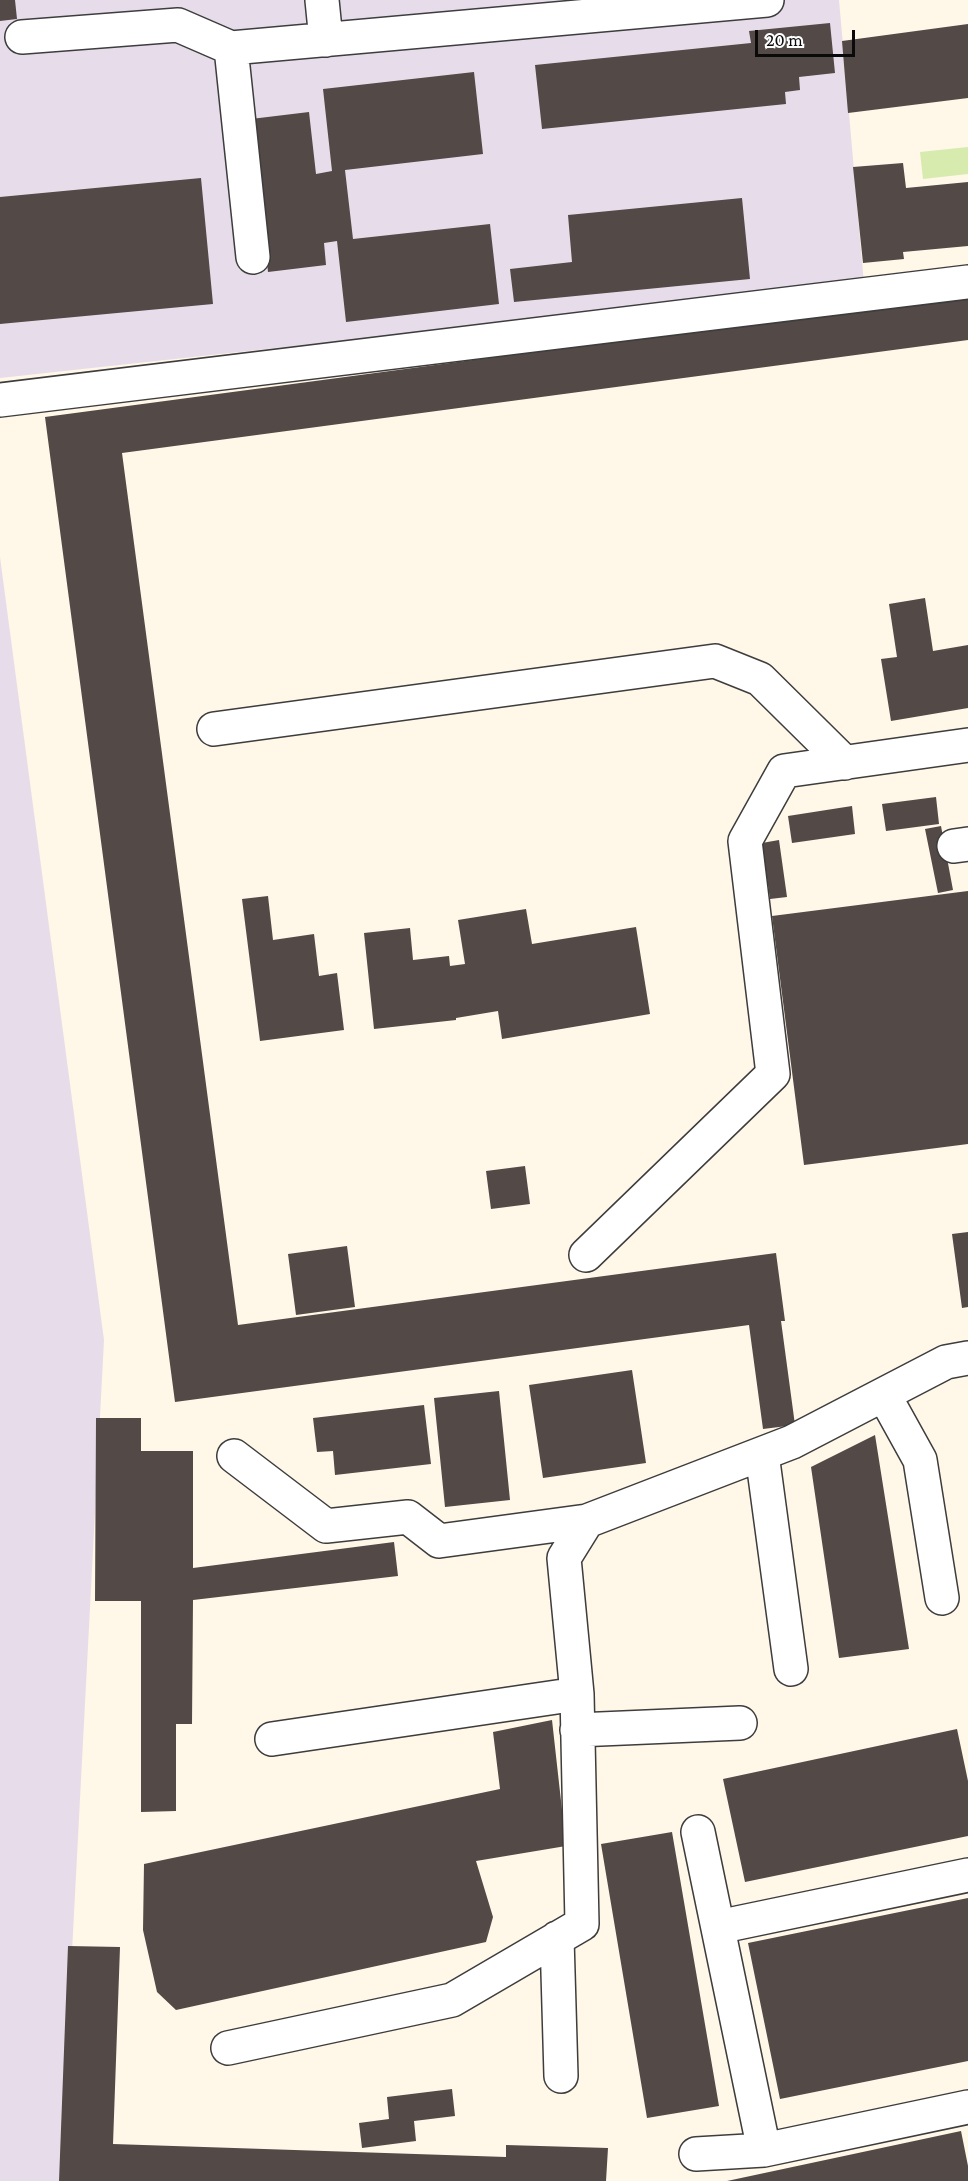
<!DOCTYPE html>
<style>
body{margin:0}
#map{position:relative;width:968px;height:2181px;overflow:hidden;background:#fff7e7;font-family:"Crimson Pro",serif}
canvas{display:block}
.scale{position:absolute;left:755px;top:30px;width:100px;height:27px;box-sizing:border-box;border:3px solid #0a0a0a;border-top:0;padding-left:8px;font-size:18px;line-height:21px;white-space:nowrap;color:#0a0a0a;-webkit-text-stroke:4px #fff;paint-order:stroke}
</style>
<div id="map">
<canvas width="968" height="2181"></canvas>
<div class="scale">20 m</div>
</div>
<script>
const g = document.querySelector('canvas').getContext('2d');
g.lineJoin = 'round';
function fillPath(path, color) { g.fillStyle = color; g.fill(path, 'evenodd'); }
const poly = rows => new Path2D(rows.map(r => 'M' + r).join(''));
function stroke(path, color, width, dash) { g.strokeStyle = color; g.lineWidth = width; g.lineCap = dash ? 'butt' : 'round'; g.setLineDash(dash || []); g.stroke(path); }
const industrial = poly([
 [0,0,839,0,864,284,0,378],
 [0,557,104,1340,60,2181,0,2181]
]);
const green = poly([
 [968,147,968,174,923,179,920,152]
]);
const building = poly([
 [0,0,15,0,17,19,0,21],
 [830,23,835,73,799,77,800,90,785,92,786,104,542,129,535,65,751,43,749,31],
 [968,24,968,98,848,113,842,41],
 [474,72,483,154,345,170,353,239,490,224,499,304,346,322,337,241,324,243,326,265,268,272,251,119,309,112,316,174,332,171,323,89],
 [903,163,906,188,968,182,968,246,903,252,904,259,863,263,853,167],
 [201,178,213,304,0,324,0,197],
 [742,198,750,279,514,302,510,269,572,262,568,215],
 [968,294,968,340,122,453,238,1325,776,1253,785,1321,781,1321,795,1425,763,1429,749,1325,175,1402,45,417],
 [925,598,933,651,968,645,968,708,891,721,881,659,897,657,889,604],
 [936,797,939,824,886,831,882,804],
 [852,806,855,834,792,843,788,816],
 [941,826,953,890,938,893,925,829],
 [779,840,787,897,770,899,762,843],
 [968,891,968,1144,804,1165,772,916],
 [268,896,273,940,314,934,319,976,337,973,344,1030,260,1041,242,899],
 [526,909,532,944,636,927,650,1014,502,1039,498,1011,456,1018,456,1020,374,1029,364,933,410,928,413,960,449,956,450,966,465,964,458,920],
 [525,1166,530,1204,491,1209,486,1171],
 [968,1232,968,1307,962,1308,952,1234],
 [347,1246,355,1307,296,1315,288,1254],
 [632,1370,646,1463,543,1478,529,1385],
 [499,1391,510,1500,445,1507,434,1398],
 [424,1405,431,1464,335,1475,333,1451,317,1452,313,1418],
 [96,1418,141,1418,141,1451,193,1451,193,1568,394,1542,398,1576,193,1600,192,1724,176,1724,176,1811,141,1812,141,1601,95,1601],
 [875,1435,909,1649,839,1658,811,1467],
 [552,1720,566,1846,476,1861,493,1917,486,1942,176,2010,157,1992,143,1930,144,1864,500,1789,493,1732],
 [957,1729,968,1781,968,1836,745,1882,723,1779],
 [672,1832,719,2106,647,2118,601,1844],
 [968,1898,968,2061,780,2099,748,1943],
 [68,1946,120,1947,113,2144,506,2157,506,2145,608,2148,606,2181,59,2181],
 [452,2089,455,2116,414,2121,416,2141,362,2148,359,2123,389,2119,387,2097],
 [961,2131,968,2166,968,2181,727,2181]
]);
const minor = poly([
 [322,0,326,40],
 [22,37,178,25,231,48,767,0],
 [231,48,253,257],
 [0,400,968,282],
 [214,729,715,661,760,679,845,763],
 [954,846,968,844],
 [586,1255,773,1074,745,841,784,771,968,745],
 [884,1395,920,1460,942,1598],
 [762,1454,791,1669],
 [234,1456,326,1526,408,1517,439,1541,587,1521],
 [577,1730,740,1723],
 [272,1739,577,1694],
 [698,1832,764,2150],
 [718,1927,968,1875],
 [557,1938,561,2076],
 [228,2048,452,2000,582,1924,577,1694,564,1558,587,1521,792,1442,946,1362,968,1358],
 [696,2154,764,2150,968,2107]
]);
fillPath(industrial, '#e7ddea');
fillPath(green, '#d7ebaf');
fillPath(building, '#534946');
stroke(minor, '#3d3d3d', 36);
stroke(minor, '#fff', 33);
</script>
